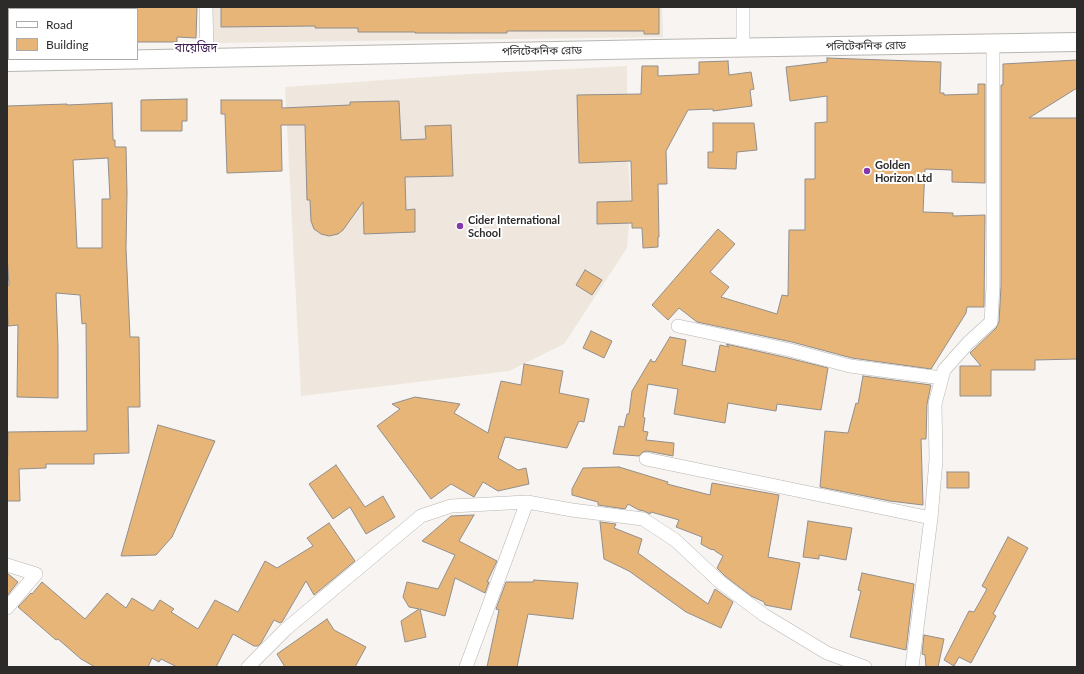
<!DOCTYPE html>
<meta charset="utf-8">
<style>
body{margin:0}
#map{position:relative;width:1084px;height:674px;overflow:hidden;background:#f7f4f1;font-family:Lato,sans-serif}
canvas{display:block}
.frame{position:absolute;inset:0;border:8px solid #2d2b2a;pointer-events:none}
.legend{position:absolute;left:8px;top:8px;width:130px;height:52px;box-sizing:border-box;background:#fff;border:1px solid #abaaaa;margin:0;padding:5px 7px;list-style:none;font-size:12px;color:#2d2b2a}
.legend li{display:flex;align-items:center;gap:8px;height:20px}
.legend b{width:20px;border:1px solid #abaaaa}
</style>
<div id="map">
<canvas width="1084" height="674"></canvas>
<div class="frame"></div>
<ul class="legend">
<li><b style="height:5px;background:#fff"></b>Road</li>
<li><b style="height:11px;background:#e7b578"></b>Building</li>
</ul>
</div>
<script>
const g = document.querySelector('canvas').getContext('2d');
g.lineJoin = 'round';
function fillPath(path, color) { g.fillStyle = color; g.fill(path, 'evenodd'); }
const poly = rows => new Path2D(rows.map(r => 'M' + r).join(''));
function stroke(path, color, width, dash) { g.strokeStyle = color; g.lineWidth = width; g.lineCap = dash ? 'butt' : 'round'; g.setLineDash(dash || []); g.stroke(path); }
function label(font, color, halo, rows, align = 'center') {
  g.font = font + ' Lato,"Noto Sans Bengali",sans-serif'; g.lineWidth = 4; g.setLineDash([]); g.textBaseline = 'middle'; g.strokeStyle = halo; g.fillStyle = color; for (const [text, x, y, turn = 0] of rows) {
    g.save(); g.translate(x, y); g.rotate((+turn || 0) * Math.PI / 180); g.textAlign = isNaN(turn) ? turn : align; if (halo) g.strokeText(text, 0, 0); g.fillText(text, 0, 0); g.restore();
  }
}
const built = poly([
 [213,7,662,7,663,37,213,43],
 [627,66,628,158,631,204,627,248,564,344,509,371,301,396,285,87,470,74]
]);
const building = poly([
 [137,7,197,7,196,38,177,37,177,42,137,42,137,7],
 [221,7,659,7,659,34,644,34,644,31,507,31,507,33,415,33,415,32,358,32,358,28,315,28,315,26,221,27,221,7],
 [827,58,941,62,940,93,944,93,944,95,978,94,978,84,985,84,985,183,952,182,952,170,925,169,923,212,953,213,953,216,985,215,984,307,967,307,966,313,931,369,852,358,792,342,697,322,679,308,668,320,652,305,718,229,735,244,710,272,729,287,721,297,777,314,782,295,788,296,789,230,805,230,805,179,815,179,815,123,827,122,827,96,790,101,786,67,827,62,827,58],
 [1077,60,1077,88,1029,118,1077,118,1077,359,1035,360,1035,370,991,370,991,396,960,396,960,366,981,366,970,353,996,328,999,322,1001,286,1001,85,1003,85,1003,64,1077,60],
 [728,61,729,75,751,72,754,89,750,90,752,106,713,111,713,109,688,110,666,151,667,184,658,184,659,237,658,237,658,247,643,248,642,228,632,228,632,223,597,224,597,202,632,201,631,161,579,163,577,95,641,94,642,66,658,66,658,76,699,74,699,62,728,61],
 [187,99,187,121,182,121,182,131,141,131,141,100,187,99],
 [221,100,282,100,282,108,350,105,350,102,399,101,401,140,426,139,425,126,451,125,453,176,405,177,406,210,415,209,415,232,364,234,363,202,343,230,338,234,329,236,321,234,314,229,311,221,310,200,307,200,305,125,281,125,282,171,227,173,225,114,221,114,221,100],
 [112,103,113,140,115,140,115,147,126,147,127,193,126,248,130,337,139,337,140,407,128,407,129,453,94,454,94,464,46,464,46,468,19,469,20,501,7,501,8,432,87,431,86,323,82,324,80,295,56,293,58,347,58,398,17,397,18,325,8,326,7,285,9,285,7,255,7,106,67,104,67,105,112,103],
 [108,158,110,199,102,199,102,248,77,248,73,160,108,158],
 [713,123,754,123,757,150,737,152,736,169,708,168,708,152,713,152,713,123],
 [585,270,602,280,592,295,576,285,585,270],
 [591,331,612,341,604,358,583,348,591,331],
 [670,337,686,340,682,365,715,372,720,345,729,347,726,344,788,358,828,368,821,410,777,404,776,411,728,403,725,423,674,414,678,389,648,384,643,417,645,418,643,431,648,432,646,440,674,443,673,456,647,451,643,452,639,456,613,454,619,426,624,427,627,414,629,414,632,391,651,359,651,361,655,362,670,337],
 [524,364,563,371,559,393,589,399,584,422,579,421,567,448,505,437,498,458,518,470,526,468,529,484,498,491,483,482,474,497,451,484,431,499,377,426,400,409,392,404,415,397,460,404,454,413,488,433,501,381,521,385,524,364],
 [863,376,931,385,927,404,926,439,921,439,923,505,890,501,820,487,825,431,848,433,856,403,858,404,863,376],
 [158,425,215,441,172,537,156,555,121,556,158,425],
 [336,465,365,507,383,496,395,517,366,534,350,507,333,519,309,484,336,465],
 [619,467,668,482,667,484,710,495,712,483,779,495,768,557,800,563,791,610,765,605,764,602,751,596,725,576,717,568,723,556,715,551,715,550,710,549,701,544,702,537,676,527,679,520,651,512,650,514,644,511,639,510,628,504,625,509,598,505,598,502,572,495,572,489,583,468,619,467],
 [947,472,969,472,969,488,947,488,947,472],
 [474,515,459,541,497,561,487,582,489,582,485,593,455,578,445,616,420,609,426,637,405,642,401,621,419,609,409,607,403,597,407,582,438,589,455,555,422,541,451,516,474,515],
 [808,521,852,528,846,560,819,555,819,559,803,557,808,521],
 [600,522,616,524,614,528,642,539,638,553,708,604,715,589,733,602,721,628,686,612,629,571,604,559,600,522],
 [329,523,355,561,314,595,306,581,282,622,280,623,274,620,261,643,258,646,254,646,233,634,216,667,177,667,161,659,159,662,152,658,148,667,95,667,81,659,58,639,56,640,18,607,31,593,32,594,42,582,85,619,107,593,126,608,132,598,153,611,160,600,174,609,171,612,198,629,215,600,238,612,265,561,277,568,313,546,307,538,329,523],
 [1008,537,1028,548,993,614,996,616,971,663,959,657,954,666,944,660,969,611,974,612,987,589,982,586,1008,537],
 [7,573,18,582,7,596,7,573],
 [862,573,914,584,906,650,850,637,861,591,858,590,862,573],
 [534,580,578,583,573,619,528,614,517,667,487,667,499,610,496,609,506,582,533,582,534,580],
 [327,619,334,630,366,647,355,667,285,667,277,654,327,619],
 [924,635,944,639,938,667,926,667,925,655,922,654,924,635]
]);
const street = poly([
 [206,7,207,58],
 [743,47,743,7],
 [678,326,790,350,850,366,942,378],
 [646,459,931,518],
 [7,565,36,574,7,608],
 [248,667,286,629,421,516,451,506,527,502,572,510,643,519,675,540,720,582,764,615,827,653,865,667],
 [466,667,527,502],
 [912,667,931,518,936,460,935,404,944,370,968,343,991,322,993,286,993,44]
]);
const secondary = poly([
 [7,62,656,49,1077,42]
]);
const markers = [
 [867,171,4,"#8339ab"],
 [460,226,4,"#8339ab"]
];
const streetNames = [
 ["পলিটেকনিক রোড",866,46,-1],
 ["পলিটেকনিক রোড",542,51,-1]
];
const poiNames = [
 ["Golden",875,165],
 ["Horizon Ltd",875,178],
 ["Cider International",468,220],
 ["School",468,233]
];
const neighbourhoodNames = [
 ["বায়েজিদ",196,48]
];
fillPath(built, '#efe7dd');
fillPath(building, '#e7b578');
stroke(building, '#918e8b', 1);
stroke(street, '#b8b6b2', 14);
stroke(secondary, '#b8b6b2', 20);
stroke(street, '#fff', 13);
stroke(secondary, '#fff', 18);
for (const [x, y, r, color] of markers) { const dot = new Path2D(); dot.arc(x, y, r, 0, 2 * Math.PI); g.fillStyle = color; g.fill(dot); stroke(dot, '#fff', 1.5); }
label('11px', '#2d2b2a', '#fff', streetNames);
label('bold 11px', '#2d2b2a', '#fff', poiNames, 'left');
label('12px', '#3b174e', '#fff', neighbourhoodNames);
</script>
